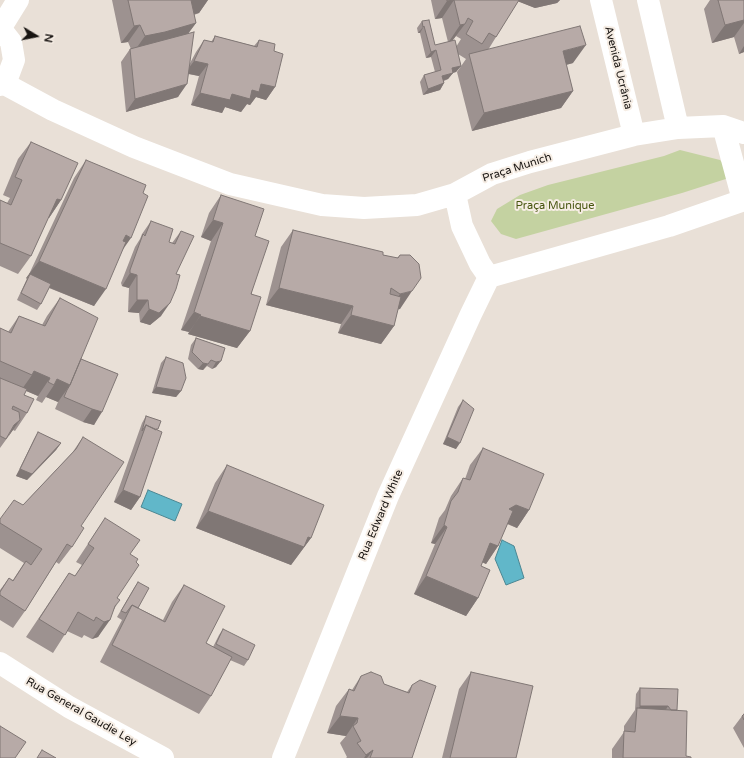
<!DOCTYPE html>
<meta charset="utf-8">
<style>
body{margin:0}
#map{position:relative;width:744px;height:758px;overflow:hidden;background:#e9e0d7;font-family:"Varela Round",sans-serif}
canvas{display:block}
.north{position:absolute;left:16px;top:16px;width:40px;height:40px;-webkit-text-stroke:3px #f6ede4;paint-order:stroke;rotate:100deg;font-size:11px;font-weight:700;line-height:16px;text-align:center;color:#181411}
.north::after{content:'';display:block;margin:auto;width:14px;height:18px;background:#181411;clip-path:polygon(50% 0,100% 100%,50% 72%,0 100%)}
</style>
<div id="map">
<canvas width="744" height="758"></canvas>
<div class="north">N</div>
</div>
<script>
const g = document.querySelector('canvas').getContext('2d');
g.lineJoin = 'round';
function fillPath(path, color) { g.fillStyle = color; g.fill(path, 'evenodd'); }
const poly = rows => new Path2D(rows.map(r => 'M' + r).join(''));
function stroke(path, color, width, dash) { g.strokeStyle = color; g.lineWidth = width; g.lineCap = dash ? 'butt' : 'round'; g.setLineDash(dash || []); g.stroke(path); }
function label(font, color, halo, rows, align = 'center') {
  g.font = font + ' "Varela Round",sans-serif'; g.lineWidth = 4; g.setLineDash([]); g.textBaseline = 'middle'; g.strokeStyle = halo; g.fillStyle = color; for (const [text, x, y, turn = 0] of rows) {
    g.save(); g.translate(x, y); g.rotate((+turn || 0) * Math.PI / 180); g.textAlign = isNaN(turn) ? turn : align; if (halo) g.strokeText(text, 0, 0); g.fillText(text, 0, 0); g.restore();
  }
}
const green = poly([
 [680,150,720,160,729,170,732,177,682,193,516,239,501,234,491,221,497,209,520,195,548,185,664,156]
]);
const water = poly([
 [148,490,182,504,175,521,141,507,148,490],
 [502,540,514,546,524,578,506,585,495,559,502,540]
]);
const street = poly([
 [601,0,634,135],
 [648,0,678,128],
 [3,83,53,110,134,147,230,184,322,205,364,208,417,205,455,194],
 [723,126,743,200],
 [489,277,480,264,462,226,455,194,492,174,530,162,634,135,678,128,723,126,744,133],
 [489,277,669,226,744,200],
 [0,663,69,707,163,758],
 [283,758,388,496,471,314,489,277]
]);
const secondary = poly([
 [0,28,11,42,14,60,8,76,0,85],
 [0,29,18,0]
]);
const wall = poly([
 [112,0,208,0,199,13,194,15,196,23,188,34,189,65,196,52,204,40,211,42,215,36,254,46,259,40,274,51,275,87,266,100,256,97,250,105,247,104,241,112,225,107,222,113,191,105,199,76,188,74,178,97,126,112,121,62,130,49,131,49,128,42,121,43],
 [431,0,560,0,557,3,535,8,518,1,496,37,488,50,573,63,566,65,573,91,561,108,472,131,457,72,466,59,458,54,461,66,456,72,453,73,448,79,444,81,444,83,440,90,423,95,420,82,424,75,435,72,431,57,426,58,420,33,418,33,417,28,422,21,435,45,448,42,442,18,435,19],
 [456,36,461,39,456,47,453,40],
 [710,0,744,0,744,52,739,54,734,37,712,43,704,9],
 [31,142,61,200,49,218,48,218,31,256,18,274,0,266,0,200,7,203,10,198,3,195,18,159],
 [86,160,143,193,121,252,94,306,49,288,41,304,37,310,17,300,74,178],
 [221,195,255,236,250,331,237,348,188,334,189,332,181,330,211,241,201,237,209,213],
 [151,221,169,242,172,243,181,231,176,274,161,316,150,325,140,322,139,313,128,312,129,288,122,286,121,283,135,247,140,239,142,234],
 [293,230,383,255,397,258,400,255,410,255,400,309,398,309,394,326,381,344,338,333,341,324,266,305,281,247],
 [60,298,81,359,118,374,94,425,83,422,55,409,58,402,46,397,42,403,36,400,38,396,26,391,24,395,27,413,15,431,13,430,0,448,0,328,8,332,19,316,42,325,47,316],
 [196,338,225,348,216,367,212,369,207,366,203,370,198,369,188,359,191,345],
 [166,357,181,391,176,397,152,393,161,363],
 [463,400,456,449,443,444,458,407],
 [146,416,161,421,157,430,140,497,131,510,114,502,142,423],
 [38,432,61,443,56,450,27,480,16,476,34,439],
 [83,437,81,526,72,547,59,564,56,562,25,611,13,628,0,620,0,590,9,578,13,580,24,563,0,548,0,519,23,505,72,453],
 [483,448,529,510,517,528,507,524,498,546,486,564,482,562,481,566,478,598,466,616,414,594,435,544,431,543,439,518,445,510,451,496,463,478,465,479,470,465],
 [227,465,311,538,291,565,196,528,215,483],
 [105,518,130,554,114,609,98,637,92,639,84,635,82,638,67,631,53,653,26,637,69,573,75,576,82,565,76,562],
 [138,582,138,608,163,620,172,602,184,585,206,643,213,647,219,635,223,629,248,660,244,666,230,660,211,696,199,714,100,662,122,620,117,617,134,588],
 [471,672,516,758,442,758,459,689],
 [361,676,407,692,412,685,412,758,346,758,347,757,340,743,346,736,327,733,336,706,349,689,352,690],
 [640,688,677,710,686,756,691,758,612,758,612,749,624,732,624,726,635,710,636,694],
 [744,714,744,748,733,728,742,716]
]);
const shadedWall = poly([
 [191,0,208,0,199,13,178,18],
 [454,0,442,18,435,19,447,1],
 [518,0,560,0,557,3,535,8,517,1],
 [744,20,744,23,734,37,712,43,725,25],
 [196,23,183,40,133,53,145,36],
 [465,24,452,41,448,43,460,25],
 [140,25,128,42,121,43,134,26],
 [424,26,420,33,418,33,423,27],
 [586,45,573,63,550,69,563,51],
 [744,46,744,52,739,54],
 [436,50,431,57,426,58,431,52],
 [194,61,208,64,199,76,185,73],
 [461,66,456,72,447,74,452,68],
 [453,73,448,79,438,82,442,76],
 [444,83,440,90,423,95,428,89],
 [187,84,178,97,126,112,135,99],
 [261,84,275,87,266,100,256,97,250,105,247,104,241,112,225,107,222,113,191,105,200,93,232,94],
 [573,91,561,108,472,131,484,113],
 [57,199,61,200,49,218,44,216],
 [213,220,223,223,211,241,201,237],
 [126,235,131,238,119,255,113,253],
 [39,261,106,289,94,306,28,279,30,274,27,279,26,278],
 [130,273,137,275,129,288,122,286],
 [279,288,353,306,341,324,266,305],
 [412,291,400,309,388,312,400,294],
 [137,300,148,300,139,313,128,312],
 [170,303,161,316,150,325,140,322,149,309],
 [194,312,201,315,189,332,181,330],
 [351,315,394,326,381,344,338,333],
 [200,316,250,331,237,348,188,334],
 [211,360,203,370,198,369,203,363],
 [221,361,216,367,212,369,216,362],
 [34,371,50,378,38,396,22,389,32,375],
 [57,379,70,385,58,402,46,397,54,385],
 [156,387,181,391,176,397,152,393],
 [92,409,102,412,94,425,83,422],
 [20,420,8,437,14,425],
 [447,437,460,443,456,449,443,444],
 [61,443,56,450,27,480,16,476,20,469],
 [123,490,140,497,131,510,114,502],
 [516,505,529,510,517,528,504,522,509,509],
 [208,511,311,538,291,565,196,528],
 [444,525,447,527,435,544,431,543],
 [490,543,498,546,486,564,478,560],
 [426,576,478,598,466,616,414,594],
 [120,600,108,618,110,620,98,637,92,639,104,622],
 [640,706,668,706,664,713,636,711],
 [340,716,358,718,346,736,327,733],
 [373,750,367,758,364,758,366,755]
]);
const building = poly([
 [128,0,191,0,196,23,165,32,145,36,140,25,134,26,128,0],
 [447,0,519,0,496,37,489,33,482,44,466,34,473,21,468,18,465,24,460,25,454,0,447,1,447,0],
 [718,0,744,0,744,20,725,25,718,0],
 [429,20,435,45,455,40,461,66,452,68,453,73,442,76,444,83,428,89,424,75,441,70,436,50,431,52,424,26,423,27,422,21,429,20],
 [580,26,586,45,563,51,573,91,484,113,469,54,580,26],
 [194,32,187,84,135,99,130,49,194,32],
 [215,36,257,47,259,40,275,44,274,51,283,54,275,87,261,84,259,92,252,90,250,99,232,94,230,100,200,93,208,64,194,61,204,40,213,42,215,36],
 [31,142,78,163,61,200,57,199,31,256,0,243,0,200,11,205,22,180,15,177,31,142],
 [86,160,146,185,143,193,148,196,131,238,126,235,123,241,126,242,106,289,39,261,86,160],
 [221,195,264,209,255,236,269,241,251,294,261,297,250,331,200,316,201,315,194,312,223,223,213,220,221,195],
 [151,221,173,229,169,242,175,244,181,231,194,236,176,274,180,275,176,289,170,303,159,313,149,309,148,300,137,300,137,275,130,273,130,270,143,234,145,236,151,221],
 [293,230,383,252,383,255,398,258,400,255,410,255,419,264,421,278,412,291,400,294,391,288,390,294,401,297,394,326,351,315,353,306,279,288,293,230],
 [30,274,51,284,41,304,21,293,30,274],
 [60,298,98,318,70,385,57,379,54,385,48,382,50,378,34,371,32,375,0,361,0,328,11,333,19,316,45,326,60,298],
 [196,338,225,348,221,361,216,362,211,360,208,364,203,363,192,352,196,338],
 [166,357,183,363,186,378,181,391,156,387,166,357],
 [81,359,118,374,102,412,92,409,64,397,67,390,70,385,81,359],
 [0,378,27,389,24,395,34,399,27,413,13,406,12,409,19,412,20,420,14,425,6,439,0,436,0,378],
 [463,400,474,409,460,443,447,437,463,400],
 [146,416,161,421,158,429,156,429,156,430,146,425,142,431,146,416],
 [146,425,162,432,140,497,123,490,146,425],
 [38,432,61,443,32,474,20,469,38,432],
 [83,437,124,462,81,526,84,528,72,547,67,544,25,611,0,595,0,592,9,578,13,581,26,561,31,565,42,549,0,523,0,519,14,500,23,505,76,449,83,437],
 [483,448,544,474,529,510,516,505,509,509,513,511,498,546,490,543,481,566,490,570,478,598,426,576,447,527,444,525,451,501,458,492,463,478,470,480,483,448],
 [227,465,324,505,311,538,308,537,304,547,208,511,227,465],
 [105,518,140,540,130,554,138,559,136,562,139,565,117,598,120,600,115,606,110,620,104,622,96,617,94,621,78,612,65,635,39,619,69,573,75,576,94,548,88,544,105,518],
 [138,582,149,588,138,608,132,605,126,613,121,611,138,582],
 [184,585,225,606,206,643,232,657,211,696,112,645,132,605,165,622,184,585],
 [223,629,255,645,248,660,216,644,223,629],
 [371,672,381,676,384,684,409,693,412,685,420,680,436,686,412,758,370,758,373,750,366,755,357,743,361,741,353,726,357,723,358,718,340,716,349,689,354,691,361,676,371,672],
 [471,672,533,686,516,758,450,758,471,672],
 [640,688,678,689,677,710,671,710,668,706,640,706,640,688],
 [637,708,687,711,686,756,691,757,691,758,623,758,624,731,635,732,637,708],
 [744,714,744,720,742,716,744,714],
 [0,726,26,742,15,758,0,758,0,726],
 [42,750,56,758,37,758,42,750]
]);
const streetNames = [
 ["Avenida Ucrânia",618,68,76],
 ["Praça Munich",517,168,-18],
 ["Rua Edward White",381,515,-67],
 ["Rua General Gaudie Ley",81,712,30]
];
const parkNames = [
 ["Praça Munique",555,206]
];
fillPath(green, '#c4d2a1');
fillPath(water, '#61b7c9');
stroke(water, '#4b8692', 1);
stroke(street, '#fff', 22);
stroke(secondary, '#fff', 22);
fillPath(wall, '#9d9290');
fillPath(shadedWall, '#807775');
fillPath(building, '#b7aaa7');
stroke(building, '#807775', 1);
label('11px', '#181411', '#f6ede4', streetNames);
label('11px', '#485610', '#f6ede4', parkNames);
</script>
